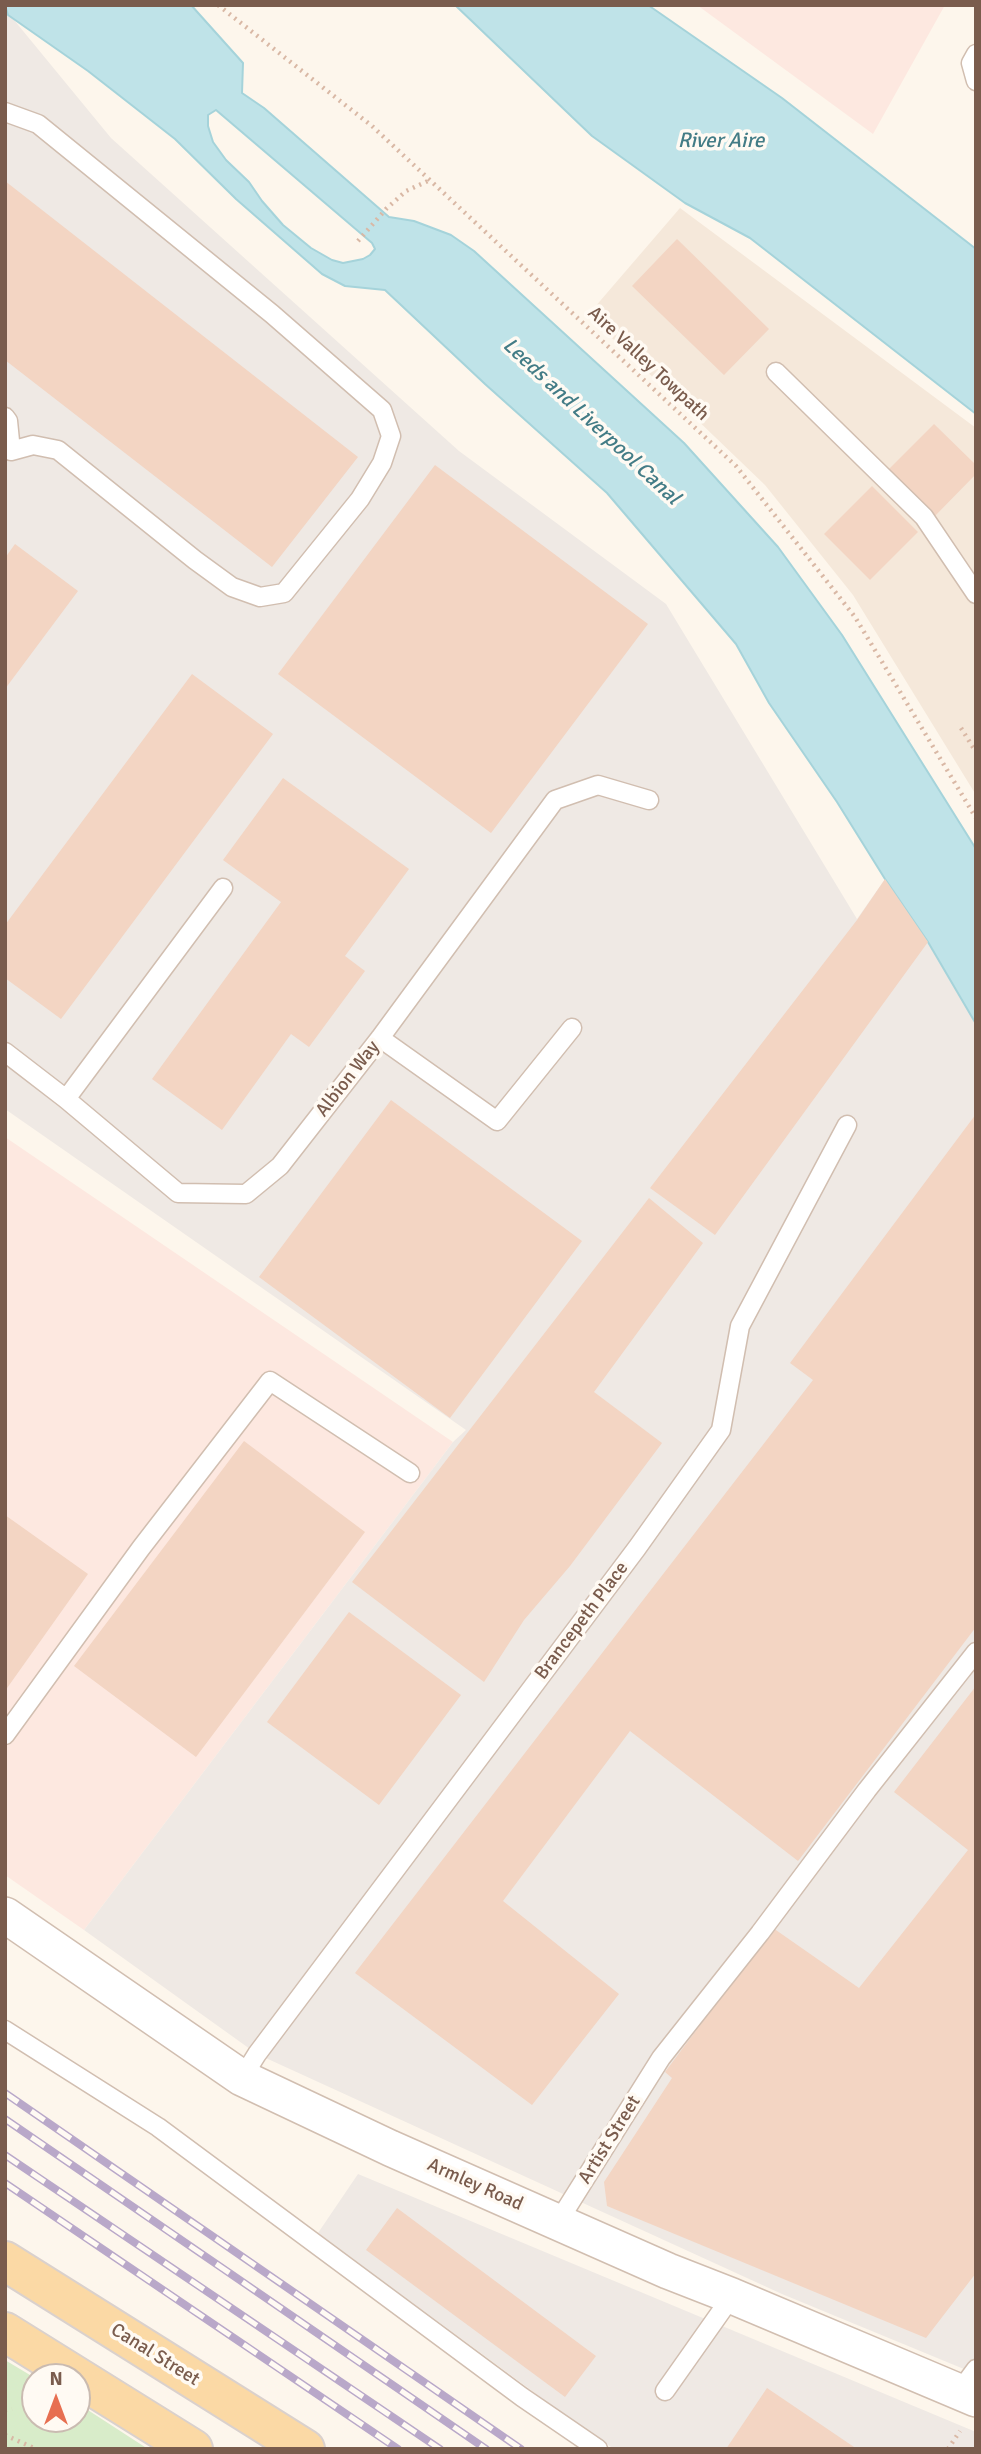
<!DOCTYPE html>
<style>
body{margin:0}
#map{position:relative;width:981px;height:2454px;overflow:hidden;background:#fdf6ec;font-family:Signika,sans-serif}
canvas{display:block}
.frame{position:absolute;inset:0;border:7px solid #7a5c4d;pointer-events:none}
.north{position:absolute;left:21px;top:2363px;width:70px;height:70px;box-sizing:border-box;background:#fffaf3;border:2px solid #cabbb1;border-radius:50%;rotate:0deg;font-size:19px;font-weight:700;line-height:28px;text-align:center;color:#7a5c4d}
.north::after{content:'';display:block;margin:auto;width:24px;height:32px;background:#e76f51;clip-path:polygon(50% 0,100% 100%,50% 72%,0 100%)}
</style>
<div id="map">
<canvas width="981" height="2454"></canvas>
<div class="frame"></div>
<div class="north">N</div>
</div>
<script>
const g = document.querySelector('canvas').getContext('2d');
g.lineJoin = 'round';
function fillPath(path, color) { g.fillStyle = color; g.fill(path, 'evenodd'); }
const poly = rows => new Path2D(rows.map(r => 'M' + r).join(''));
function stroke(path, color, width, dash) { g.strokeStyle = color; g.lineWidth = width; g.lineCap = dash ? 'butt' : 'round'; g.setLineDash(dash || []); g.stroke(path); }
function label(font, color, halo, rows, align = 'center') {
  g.font = font + ' Signika,sans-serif'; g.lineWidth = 7; g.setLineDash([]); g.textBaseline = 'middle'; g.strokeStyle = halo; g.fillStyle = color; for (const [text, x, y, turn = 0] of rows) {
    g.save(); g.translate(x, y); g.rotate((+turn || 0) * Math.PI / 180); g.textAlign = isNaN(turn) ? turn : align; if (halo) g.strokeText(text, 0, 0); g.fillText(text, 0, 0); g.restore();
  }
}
const residential = poly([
 [680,208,976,428,976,795,853,595,765,485,588,315]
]);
const commercial = poly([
 [697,5,945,5,873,134],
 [5,1137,453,1442,84,1930,5,1875]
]);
const industrial = poly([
 [5,9,111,138,459,451,666,604,857,919,885,879,928,942,976,1024,976,2374,782,2294,257,2054,84,1930,453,1442,466,1430,5,1109],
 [358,2174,976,2432,976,2449,614,2449,581,2427,318,2233]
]);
const green = poly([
 [5,2360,35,2378,35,2419,77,2419,77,2403,148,2449,5,2449]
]);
const water = poly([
 [5,5,191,5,243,63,242,93,264,108,389,217,414,221,451,235,474,251,684,443,778,547,842,635,976,849,976,1024,928,942,885,879,837,802,769,703,736,644,607,493,485,384,385,290,345,286,322,274,236,199,175,139,88,71,8,15,5,5],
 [216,110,372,243,375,249,370,255,363,259,343,263,332,260,311,248,283,225,262,201,249,182,226,160,213,142,208,126,208,115,216,110],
 [455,5,648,5,782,98,976,249,976,414,750,238,685,203,592,136,455,5]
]);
const building = poly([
 [5,181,358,457,272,567,5,360],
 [677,239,769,329,724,375,632,286],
 [934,424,976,465,976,474,933,518,886,472],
 [435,465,648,624,491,833,278,674],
 [872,486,918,532,870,580,824,534],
 [15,544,78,591,5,689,5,558],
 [192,674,273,734,61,1019,5,978,5,925],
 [283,778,409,869,345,956,365,971,309,1047,291,1034,222,1130,152,1079,281,902,223,860],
 [885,879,928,942,715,1235,650,1188,857,920],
 [391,1100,582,1241,450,1418,259,1277],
 [976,1114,976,1627,798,1861,630,1731,503,1901,619,1994,532,2105,355,1973,813,1380,790,1363],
 [649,1198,703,1243,594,1392,662,1443,570,1566,524,1620,484,1682,352,1582],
 [244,1441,365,1532,196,1757,74,1666],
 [5,1515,88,1574,5,1691],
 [349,1612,461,1695,379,1805,267,1722],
 [976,1686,976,2273,926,2338,607,2206,604,2182,672,2078,665,2072,773,1928,859,1988,968,1850,894,1792],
 [397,2208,596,2356,565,2397,366,2250],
 [767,2388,857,2449,726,2449]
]);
const path = poly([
 [218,5,372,126,736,466,855,617,976,818],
 [358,241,386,209,406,191,430,180],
 [961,728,976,752],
 [5,2410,12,2409],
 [5,2435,36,2449],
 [948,2449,960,2431]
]);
const service = poly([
 [976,54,971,63,976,81],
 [5,112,38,124,272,314,382,410,391,436,382,463,360,499,284,593,260,597,232,587,195,560,58,450,33,445,11,451],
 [776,372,924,517,976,594],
 [5,417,8,421,11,451],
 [380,1038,497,1121,572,1028],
 [5,1052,66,1099,178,1193,246,1194,280,1166,380,1038,555,800,598,785,649,800],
 [66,1099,223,888],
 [5,1735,141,1548,270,1381,410,1473],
 [5,2030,158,2127,522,2397,598,2449],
 [242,2078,257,2054,637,1548,721,1430,740,1326,847,1125],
 [558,2222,661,2058,760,1933,867,1790,976,1652],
 [665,2391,732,2296],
 [959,2392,976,2369]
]);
const minor = poly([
 [5,1915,242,2078,390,2148,668,2271,732,2296,976,2399]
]);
const primary = poly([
 [5,2261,305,2449],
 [5,2332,193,2449]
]);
const rail = poly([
 [5,2093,521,2449],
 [5,2119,486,2449],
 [5,2155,440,2449],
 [5,2183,398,2449]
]);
const streetNames = [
 ["Aire Valley Towpath",648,364,43],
 ["Albion Way",348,1079,-52],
 ["Brancepeth Place",582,1621,-53],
 ["Artist Street",610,2140,-58],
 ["Armley Road",475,2185,24],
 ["Canal Street",155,2355,32]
];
const waterNames = [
 ["River Aire",721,141],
 ["Leeds and Liverpool Canal",591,422,43]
];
fillPath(residential, '#f5e8da');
fillPath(commercial, '#fde8e0');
fillPath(industrial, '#efe9e4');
fillPath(green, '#d8ecc9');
fillPath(water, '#bfe3e8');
stroke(water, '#a5d3da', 2);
fillPath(building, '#f3d5c3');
stroke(service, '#d1beb0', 21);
stroke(minor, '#d1beb0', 38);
stroke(primary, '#dad1cd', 42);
stroke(path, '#d9b8a5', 4.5, [2, 5]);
stroke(service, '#fff', 18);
stroke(minor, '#fff', 35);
stroke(primary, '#fbd9a5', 38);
stroke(rail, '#b9a8c9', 8);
stroke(rail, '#fffaf3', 5, [16]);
label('19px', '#7a5c4d', '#fffaf3', streetNames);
label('italic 21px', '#437c86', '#fffaf3', waterNames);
</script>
